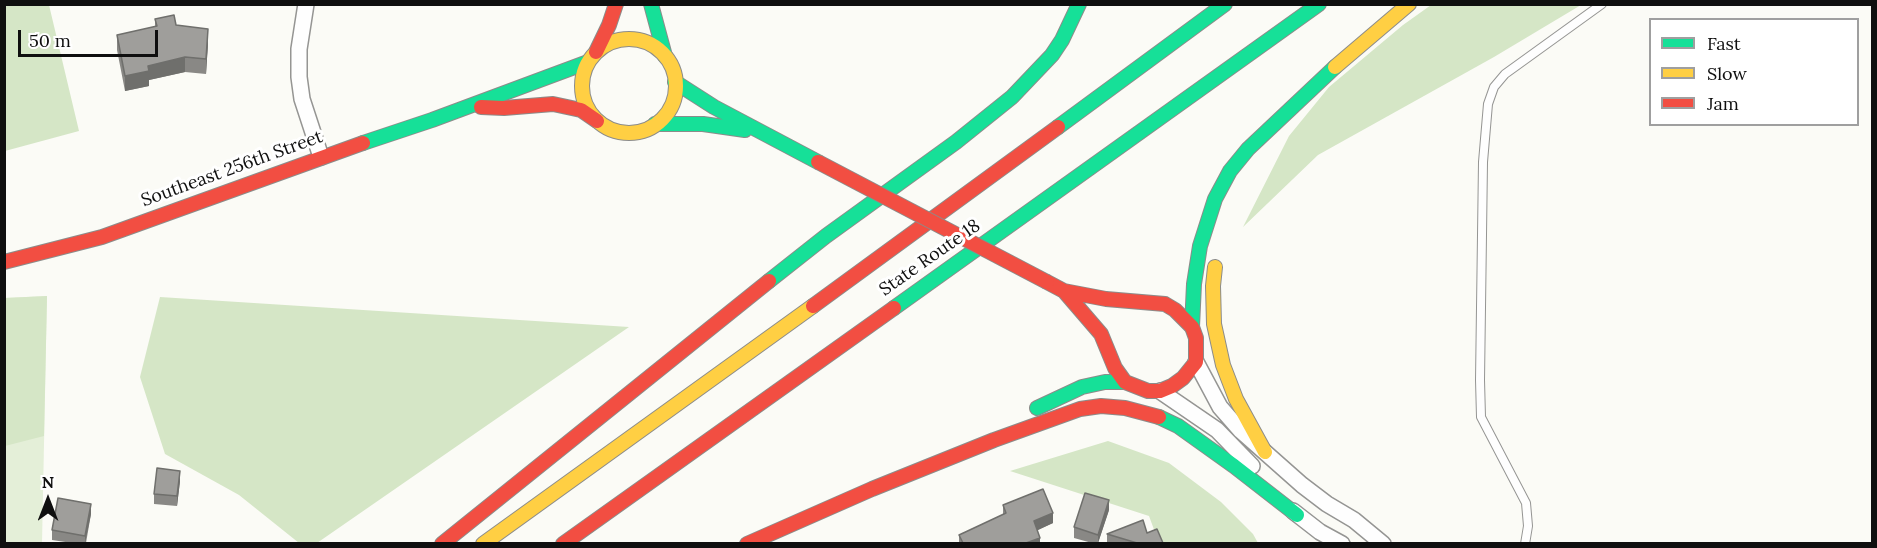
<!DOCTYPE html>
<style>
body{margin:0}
#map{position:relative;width:1877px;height:548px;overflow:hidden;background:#fbfbf6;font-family:Lora,serif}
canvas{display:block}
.frame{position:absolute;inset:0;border:6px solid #0f0f0f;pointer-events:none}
.legend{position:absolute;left:1649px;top:18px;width:210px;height:108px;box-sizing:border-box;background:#fff;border:2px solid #9f9f9f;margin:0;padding:8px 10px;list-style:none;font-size:18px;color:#0f0f0f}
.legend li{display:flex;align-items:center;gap:12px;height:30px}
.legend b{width:30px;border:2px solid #9f9f9f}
.north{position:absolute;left:18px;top:470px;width:60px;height:60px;-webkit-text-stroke:4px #fff;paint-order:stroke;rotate:0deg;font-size:16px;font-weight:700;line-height:24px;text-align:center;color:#0f0f0f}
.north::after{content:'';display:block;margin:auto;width:21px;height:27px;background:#0f0f0f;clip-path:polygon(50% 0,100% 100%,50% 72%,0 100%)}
.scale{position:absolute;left:18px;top:30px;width:140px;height:27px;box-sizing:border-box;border:3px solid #0f0f0f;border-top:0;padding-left:8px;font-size:18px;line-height:21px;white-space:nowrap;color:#0f0f0f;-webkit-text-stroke:4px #fff;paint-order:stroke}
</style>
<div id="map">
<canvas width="1877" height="548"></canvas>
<div class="frame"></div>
<ul class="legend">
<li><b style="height:8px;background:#16e098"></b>Fast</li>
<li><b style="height:8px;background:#ffcf43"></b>Slow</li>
<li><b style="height:8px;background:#f24e42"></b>Jam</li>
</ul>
<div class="north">N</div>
<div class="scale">50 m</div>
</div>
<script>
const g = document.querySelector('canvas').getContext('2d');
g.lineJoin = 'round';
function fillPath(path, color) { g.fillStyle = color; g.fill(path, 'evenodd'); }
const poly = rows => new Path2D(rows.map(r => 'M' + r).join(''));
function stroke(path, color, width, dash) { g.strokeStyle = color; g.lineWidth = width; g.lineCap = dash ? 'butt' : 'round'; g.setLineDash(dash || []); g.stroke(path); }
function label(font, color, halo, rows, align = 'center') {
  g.font = font + ' Lora,serif'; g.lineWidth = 6; g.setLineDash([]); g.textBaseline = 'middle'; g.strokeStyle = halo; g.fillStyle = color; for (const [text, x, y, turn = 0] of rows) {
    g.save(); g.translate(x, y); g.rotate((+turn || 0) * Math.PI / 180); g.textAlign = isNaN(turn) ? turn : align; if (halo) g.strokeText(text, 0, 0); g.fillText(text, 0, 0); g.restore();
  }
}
const green = poly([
 [47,296,42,543,5,543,4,298]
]);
const forest = poly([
 [5,4,49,5,79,131,5,151],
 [1431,5,1581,5,1494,57,1318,155,1243,227,1289,136,1329,87,1403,25],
 [47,296,44,436,5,446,5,298],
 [160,297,629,327,317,543,299,543,239,495,165,454,140,377],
 [1108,441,1169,463,1221,502,1253,534,1258,543,1159,543,1149,516,1010,471]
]);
const lane = poly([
 [1525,544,1528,526,1526,503,1481,417,1480,380,1483,162,1488,104,1494,87,1505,74,1602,4]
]);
const street = poly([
 [306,4,299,49,299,77,302,99,321,157],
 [1196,362,1220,407,1241,431,1302,485,1327,504,1354,520,1383,544],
 [1160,391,1217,430,1252,466],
 [1293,511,1320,532,1342,544]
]);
const fast = poly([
 [651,4,665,56],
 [675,82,714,107,818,162],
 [655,124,703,124,745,130],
 [1058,127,1225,4],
 [363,143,432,120,588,62],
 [769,281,826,236,956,142,1012,97,1052,55,1062,40,1079,4],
 [894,308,1319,4],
 [1192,327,1194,284,1200,246,1215,199,1230,171,1248,149,1335,67],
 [1037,408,1082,387,1105,382,1125,382],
 [1159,417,1178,426,1234,466,1297,515]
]);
const slow = poly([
 '582 86a47 47 0 1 1 94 0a47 47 0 1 1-94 0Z',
 [1335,67,1409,4],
 [1215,267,1213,286,1214,324,1223,365,1236,399,1265,452],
 [483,544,813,306]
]);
const jam = poly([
 [596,52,609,25,616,4],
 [481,107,504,108,553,104,581,110,597,121],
 [4,262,102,237,363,143],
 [1047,282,1064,291,1106,299,1165,304,1175,310,1192,327,1196,338,1196,362,1183,378,1172,386,1160,391,1148,391,1125,382,1115,368,1101,334,1064,291],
 [813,306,1058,127],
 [442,544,769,281],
 [563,544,894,308],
 [747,544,872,489,994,440,1080,409,1101,406,1125,408,1159,417]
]);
const jamBridge = poly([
 [818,162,1047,282]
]);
const wall = poly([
 [155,19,176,25,208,43,206,74,185,72,149,80,149,86,125,91,117,50,117,35,155,27],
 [180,481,177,506,154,504,154,494],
 [1003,505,1053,523,1037,530,1040,543,959,543,959,535,1003,515],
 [1109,510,1098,543,1092,543,1074,538,1074,527],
 [91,514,86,543,72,543,52,540,52,530],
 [1147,533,1163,543,1107,543,1107,534]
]);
const shadedWall = poly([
 [208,29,208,43,206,74,206,59],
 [185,57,185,72,149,80,149,86,125,91,125,76,148,66],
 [180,471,180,481,177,506,177,496],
 [1109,500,1109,510,1098,543,1098,535],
 [91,504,91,514,85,543,85,536],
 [1053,513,1053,523,1034,532,1034,521],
 [1040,538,1040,543,1026,543]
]);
const building = poly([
 [174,15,176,25,208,29,206,59,185,57,148,66,149,71,125,76,117,35,157,26,155,19,174,15],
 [157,468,180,471,177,496,154,494,157,468],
 [1043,489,1053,513,1034,521,1040,538,1026,543,963,543,959,535,1006,513,1003,505,1043,489],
 [1085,493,1109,500,1098,535,1074,527,1085,493],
 [58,498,91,504,85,536,52,530,58,498],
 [1143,520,1147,533,1157,529,1163,543,1137,543,1107,534,1143,520]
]);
const streetNames = [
 ["Southeast 256th Street",232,169,-20],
 ["State Route 18",930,258,-35]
];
fillPath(green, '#e4efd8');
fillPath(forest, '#d5e6c6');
stroke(lane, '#959593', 10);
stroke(street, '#959593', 18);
stroke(fast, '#8c8c8a', 16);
stroke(slow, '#8c8c8a', 16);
stroke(jam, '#8c8c8a', 16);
stroke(lane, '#fefefe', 8);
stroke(street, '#fefefe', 15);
stroke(fast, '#16e098', 14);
stroke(slow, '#ffcf43', 14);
stroke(jam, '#f24e42', 14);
stroke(jamBridge, '#8c8c8a', 16, []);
stroke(jamBridge, '#f24e42', 14);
fillPath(wall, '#898885');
fillPath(shadedWall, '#6f6f6c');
fillPath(building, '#9f9e9b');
stroke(building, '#6f6f6c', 1.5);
label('18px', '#0f0f0f', '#fff', streetNames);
</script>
